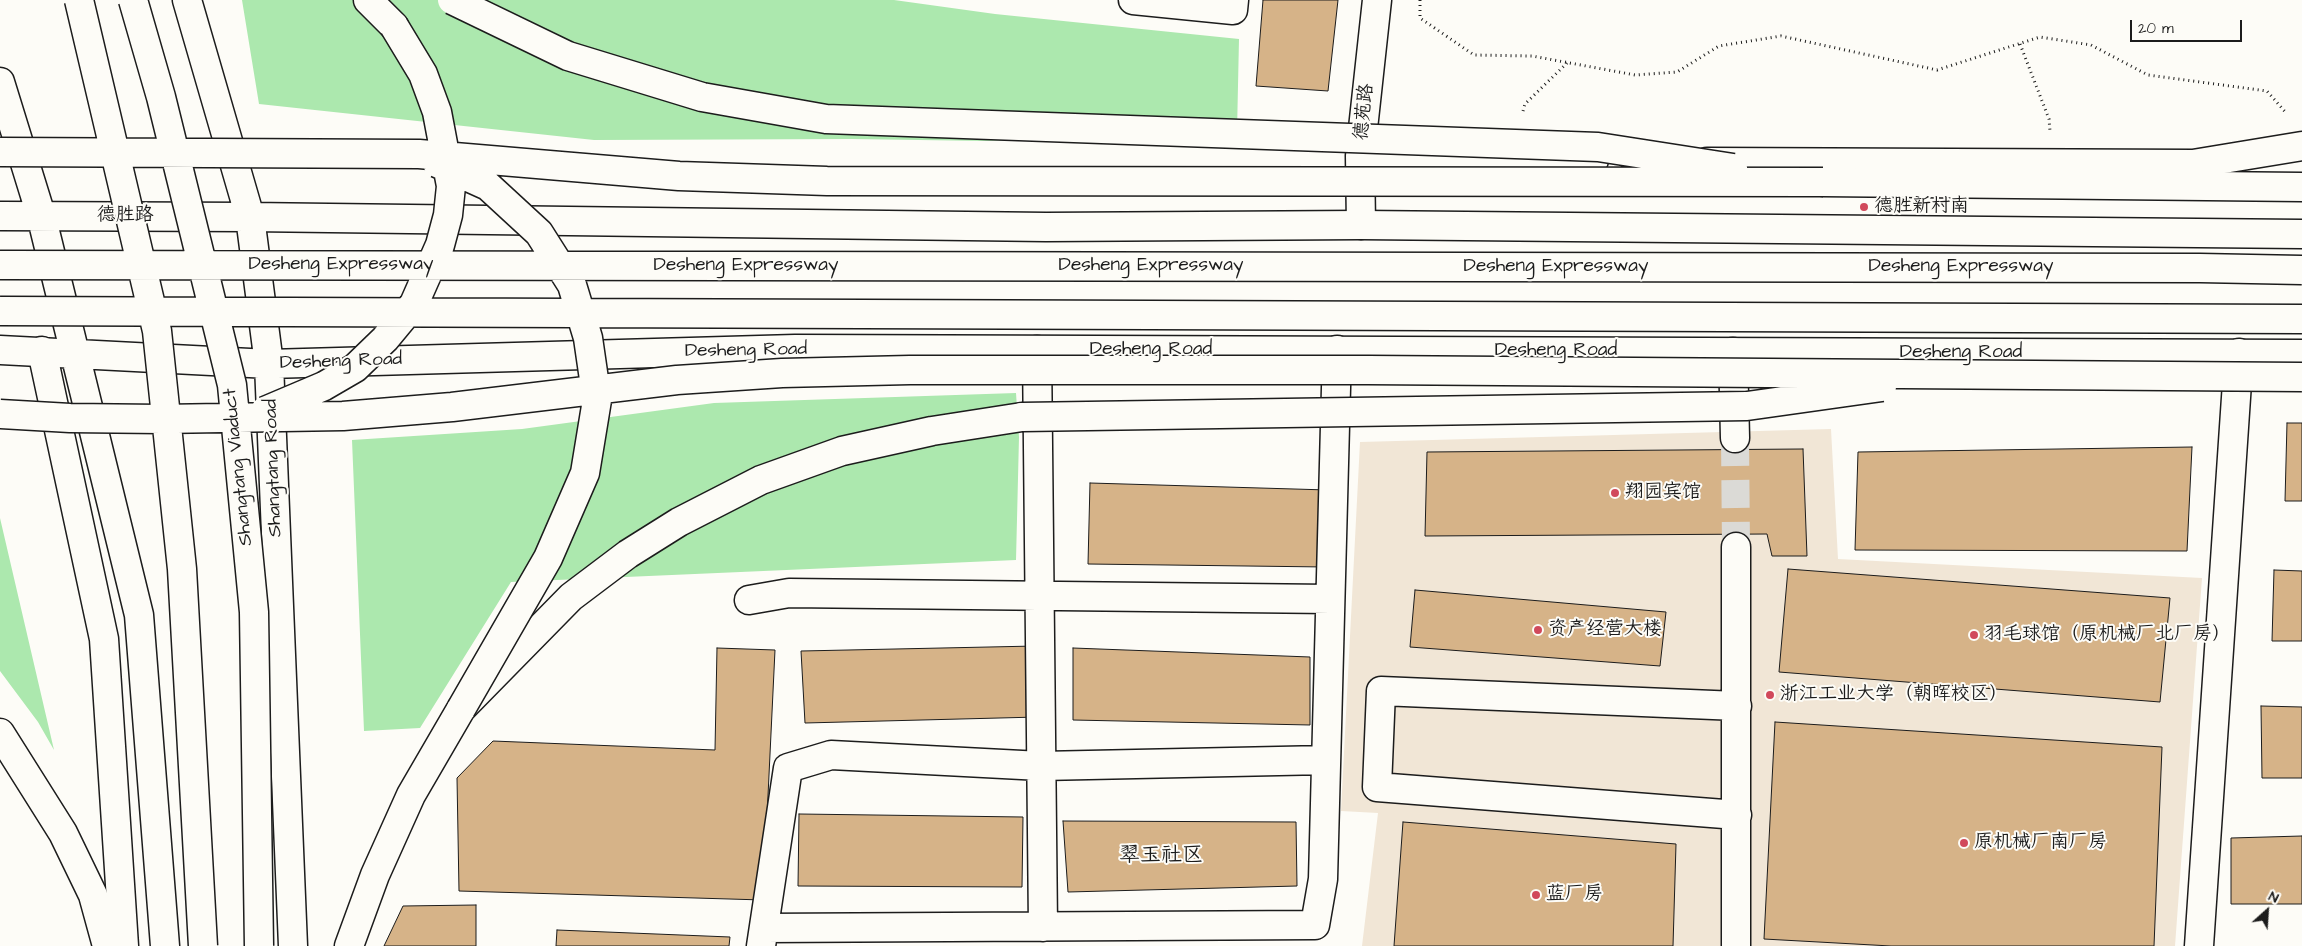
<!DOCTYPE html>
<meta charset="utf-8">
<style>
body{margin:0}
#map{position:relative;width:2302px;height:946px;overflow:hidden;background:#fdfcf7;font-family:"Architects Daughter",sans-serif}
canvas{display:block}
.north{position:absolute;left:2242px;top:886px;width:50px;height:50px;-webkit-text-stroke:4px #fdfcf7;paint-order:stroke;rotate:26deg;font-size:14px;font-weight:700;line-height:20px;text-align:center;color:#1c1c1c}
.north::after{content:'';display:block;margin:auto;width:18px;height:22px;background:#1c1c1c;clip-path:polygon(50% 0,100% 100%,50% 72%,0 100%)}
.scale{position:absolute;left:2130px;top:20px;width:112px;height:22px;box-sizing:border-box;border:2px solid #1c1c1c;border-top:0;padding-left:6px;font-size:15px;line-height:18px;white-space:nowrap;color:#1c1c1c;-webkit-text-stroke:4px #fdfcf7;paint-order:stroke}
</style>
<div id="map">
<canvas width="2302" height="946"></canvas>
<div class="north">N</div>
<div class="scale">20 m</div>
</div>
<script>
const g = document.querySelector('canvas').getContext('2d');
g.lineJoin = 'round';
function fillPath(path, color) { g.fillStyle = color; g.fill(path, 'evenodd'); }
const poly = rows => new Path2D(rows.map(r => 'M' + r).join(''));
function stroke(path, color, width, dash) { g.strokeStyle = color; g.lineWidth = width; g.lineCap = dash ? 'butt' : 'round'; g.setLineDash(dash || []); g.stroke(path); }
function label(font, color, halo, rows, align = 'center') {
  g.font = font + ' "Architects Daughter","LXGW WenKai TC",sans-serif'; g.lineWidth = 4; g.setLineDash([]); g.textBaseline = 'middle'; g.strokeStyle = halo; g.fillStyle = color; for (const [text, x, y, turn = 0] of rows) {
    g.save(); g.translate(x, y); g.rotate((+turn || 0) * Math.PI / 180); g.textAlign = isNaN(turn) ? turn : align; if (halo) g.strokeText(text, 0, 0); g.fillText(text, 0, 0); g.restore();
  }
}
const built = poly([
 [1831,429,1838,559,2202,578,2175,946,1362,946,1378,813,1341,811,1360,442]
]);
const green = poly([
 [242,0,894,0,995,14,1239,39,1237,132,986,141,851,139,594,140,259,104],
 [1016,393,1019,437,1016,560,511,582,420,728,364,731,352,440,522,429,714,403],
 [0,518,54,750,38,722,0,671]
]);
const building = poly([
 [1263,0,1338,0,1328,91,1256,86,1263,0],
 [2287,423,2302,423,2302,501,2285,501,2287,423],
 [2192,447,2187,551,1855,550,1858,452,2192,447],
 [1803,449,1807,556,1772,556,1767,534,1425,536,1427,452,1803,449],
 [1090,483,1328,490,1326,567,1088,564,1090,483],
 [1788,569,2170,598,2160,702,1779,672,1788,569],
 [2274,570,2302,571,2302,641,2272,641,2274,570],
 [1415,590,1666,612,1660,666,1410,647,1415,590],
 [1036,646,1038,717,805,723,801,651,1036,646],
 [717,648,775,650,763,900,459,891,457,778,493,741,715,750,717,648],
 [1073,648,1310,657,1310,725,1073,720,1073,648],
 [2261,706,2302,707,2302,778,2262,778,2261,706],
 [1775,722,2162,747,2154,946,1891,946,1764,939,1775,722],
 [799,814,1023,817,1022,887,798,886,799,814],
 [1063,821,1296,822,1297,886,1068,892,1063,821],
 [1403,822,1676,844,1673,946,1394,946,1403,822],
 [2302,836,2302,904,2231,904,2231,838,2302,836],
 [476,905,476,946,384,946,403,906,476,905],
 [557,930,730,937,729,946,556,946,557,930]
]);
const minorTunnel = poly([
 [1735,438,1736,547]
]);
const path = poly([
 [1420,0,1420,18,1474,55,1532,56,1635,75,1677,72,1719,46,1781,36,1937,70,2040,37,2091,45,2148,75,2267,91,2287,114],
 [2020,44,2049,119,2050,131],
 [1523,111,1525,104,1567,63]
]);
const minor = poly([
 [1133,0,1233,10,1234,0],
 [1360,156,1594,160],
 [1707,162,2193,164,2302,146],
 [1361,225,1360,156,1377,0],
 [1037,350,1043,927],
 [42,351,104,639,124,946],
 [1733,352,1735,438],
 [749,600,789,593,1330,599],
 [1737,815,1377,787,1381,691,1737,706],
 [764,928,1315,925,1323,879,1337,350],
 [761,946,788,768,831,755,1041,766,1326,760],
 [1736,946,1736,547],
 [2199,946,2239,353]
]);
const major = poly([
 [187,0,250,217,269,364,293,946],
 [0,82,41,215,139,615,165,946],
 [0,216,250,217,1046,227,1361,225,2302,234],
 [0,350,269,364,795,349,2302,354]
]);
const highway = poly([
 [368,0,394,26],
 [1823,182,2302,187],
 [0,733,63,833,93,895,107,946],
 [349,946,375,875,411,795,461,709,571,597,628,554,679,522,761,480,842,451,932,431,1022,417]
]);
const highwayBridge = poly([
 [79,0,157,331,182,569,203,946],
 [133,0,161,97,232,385,254,612,259,946],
 [452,0,568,56,702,97,826,119,1598,147,1733,168],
 [0,152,419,154,679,176,827,181,1823,182],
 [437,163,488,186,539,233,572,285,588,338,597,400,585,473,548,558,461,709],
 [0,265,2200,268,2302,270],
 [0,311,2302,319],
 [265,411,324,386,355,368,385,339,414,304,440,245,448,215,451,186,437,112,423,74,394,26],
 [0,414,70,418,161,419,343,416,452,407,677,380,782,373,910,370,1368,370,2302,377],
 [1022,417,1747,406,1882,387]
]);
const markers = [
 [1864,207,5,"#d1495b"],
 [1615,493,5,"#d1495b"],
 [1538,630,5,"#d1495b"],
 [1974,635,5,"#d1495b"],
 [1770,695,5,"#d1495b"],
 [1964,843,5,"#d1495b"],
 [1536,895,5,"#d1495b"]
];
const streetNames = [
 ["德苑路",1365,112,-84],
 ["德胜路",125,216],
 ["Desheng Expressway",341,265],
 ["Desheng Expressway",746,266],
 ["Desheng Expressway",1151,266],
 ["Desheng Expressway",1556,267],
 ["Desheng Expressway",1961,267],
 ["Desheng Road",1151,350],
 ["Desheng Road",746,351,-1],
 ["Desheng Road",1556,351],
 ["Desheng Road",1961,353],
 ["Desheng Road",341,362,-2],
 ["Shangtang Viaduct",239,467,-96],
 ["Shangtang Road",274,468,-92]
];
const poiNames = [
 ["德胜新村南",1874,207],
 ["翔园宾馆",1625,493],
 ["资产经营大楼",1548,630],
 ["羽毛球馆（原机械厂北厂房）",1984,635],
 ["浙江工业大学（朝晖校区）",1780,695],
 ["原机械厂南厂房",1974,843],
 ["蓝厂房",1546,895]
];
const quarterNames = [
 ["翠玉社区",1161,857]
];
fillPath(built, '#f1e6d6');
fillPath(green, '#ace8ae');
fillPath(building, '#d6b388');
stroke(building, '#1c1c1c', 1);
stroke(minorTunnel, '#dbdad6', 28, [28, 14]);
stroke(minor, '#1c1c1c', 31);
stroke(major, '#1c1c1c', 31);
stroke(highway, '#1c1c1c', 31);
stroke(path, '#1c1c1c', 3, [1, 4]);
stroke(minor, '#fdfcf7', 28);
stroke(major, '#fdfcf7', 28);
stroke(highway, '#fdfcf7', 28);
stroke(highwayBridge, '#1c1c1c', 31, []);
stroke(highwayBridge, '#fdfcf7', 28);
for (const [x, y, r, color] of markers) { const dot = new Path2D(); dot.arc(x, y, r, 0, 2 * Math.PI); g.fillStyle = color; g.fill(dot); stroke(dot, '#fdfcf7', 2); }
label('19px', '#1c1c1c', '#fdfcf7', streetNames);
label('19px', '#1c1c1c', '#fdfcf7', poiNames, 'left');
label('21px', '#1c1c1c', '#fdfcf7', quarterNames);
</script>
